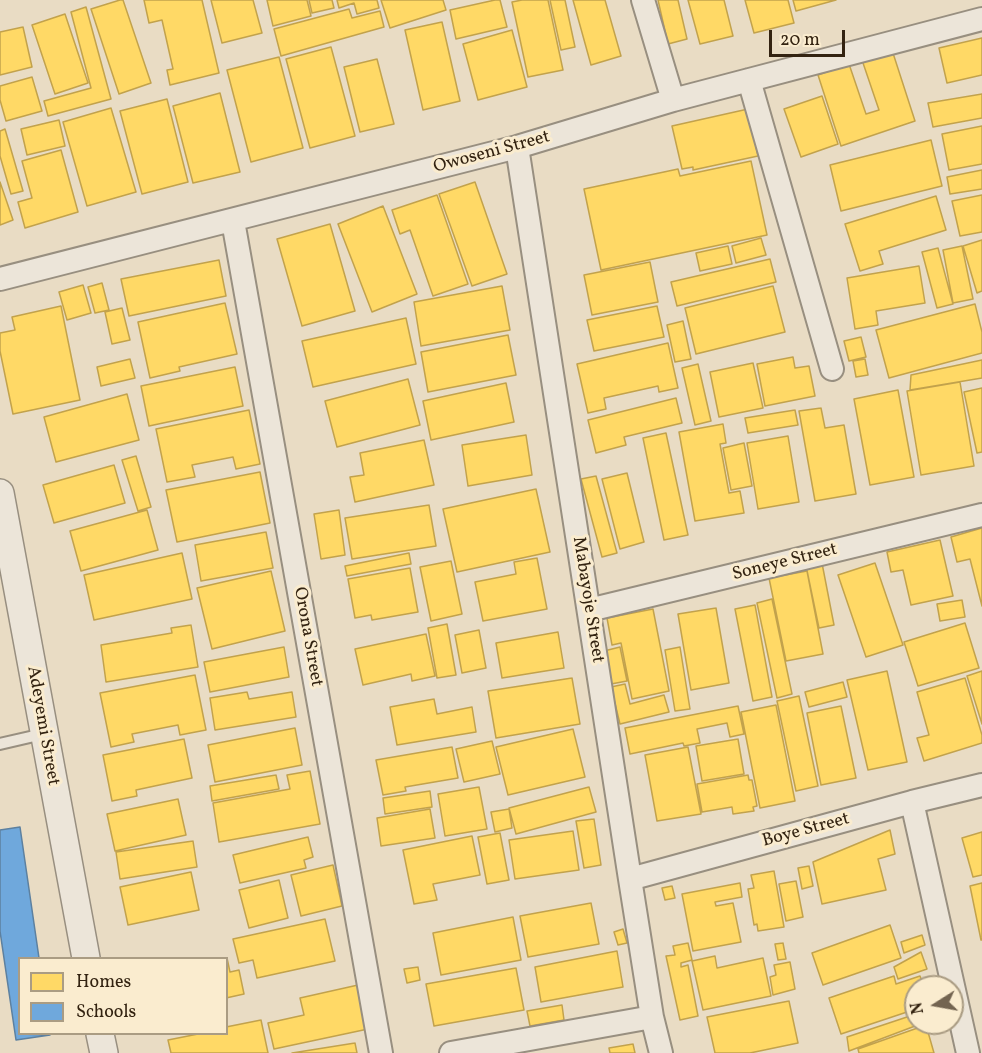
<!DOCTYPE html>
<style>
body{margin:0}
#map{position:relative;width:982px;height:1053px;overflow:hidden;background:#e9dcc4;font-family:Vollkorn,serif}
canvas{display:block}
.legend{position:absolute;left:18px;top:957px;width:210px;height:78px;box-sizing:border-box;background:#faeccf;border:2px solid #aa9c83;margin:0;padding:8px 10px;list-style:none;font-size:18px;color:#332311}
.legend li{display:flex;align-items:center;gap:12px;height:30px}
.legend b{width:30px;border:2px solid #aa9c83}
.north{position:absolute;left:904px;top:975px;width:60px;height:60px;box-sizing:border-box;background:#faeccf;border:2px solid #aa9c83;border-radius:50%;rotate:259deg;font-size:16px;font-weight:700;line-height:24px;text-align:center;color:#332311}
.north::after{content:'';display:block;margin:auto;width:21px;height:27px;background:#736450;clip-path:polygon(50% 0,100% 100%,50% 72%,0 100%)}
.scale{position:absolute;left:769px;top:30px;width:76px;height:27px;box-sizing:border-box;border:3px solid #332311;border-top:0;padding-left:8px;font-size:18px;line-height:21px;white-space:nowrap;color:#332311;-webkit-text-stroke:4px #faeccf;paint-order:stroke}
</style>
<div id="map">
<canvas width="982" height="1053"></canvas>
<ul class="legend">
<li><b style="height:16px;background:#ffd966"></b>Homes</li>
<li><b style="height:16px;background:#6fa8dc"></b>Schools</li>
</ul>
<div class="north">N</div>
<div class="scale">20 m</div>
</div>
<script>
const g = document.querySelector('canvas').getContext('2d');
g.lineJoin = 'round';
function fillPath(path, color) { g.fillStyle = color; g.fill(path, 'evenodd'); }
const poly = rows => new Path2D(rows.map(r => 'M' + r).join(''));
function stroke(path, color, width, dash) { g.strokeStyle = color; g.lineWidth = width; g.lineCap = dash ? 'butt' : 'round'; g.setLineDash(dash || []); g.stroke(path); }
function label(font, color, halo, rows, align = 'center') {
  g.font = font + ' Vollkorn,serif'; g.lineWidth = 6; g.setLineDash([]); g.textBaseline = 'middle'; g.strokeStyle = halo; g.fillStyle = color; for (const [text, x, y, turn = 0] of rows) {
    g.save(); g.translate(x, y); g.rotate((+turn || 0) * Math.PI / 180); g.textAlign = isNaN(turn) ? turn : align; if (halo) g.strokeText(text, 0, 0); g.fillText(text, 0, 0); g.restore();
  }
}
const homes = poly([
 [120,0,123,0,151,83,119,94,91,9,120,0],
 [144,0,202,0,219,73,170,85,167,70,173,69,162,20,149,23,144,0],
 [211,0,253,0,262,33,222,43,211,0],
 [267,0,307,0,311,16,273,26,267,0],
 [309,0,332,0,334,8,312,13,309,0],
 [337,0,377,0,379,8,357,14,354,3,339,8,337,0],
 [381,0,443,0,446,10,390,28,381,0],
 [495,0,500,0,507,27,456,39,450,10,495,0],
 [522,0,548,0,563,70,528,77,512,2,522,0],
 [550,0,565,0,575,47,561,50,550,0],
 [573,0,605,0,621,56,591,65,573,0],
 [658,0,678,0,687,39,668,44,658,0],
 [688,0,724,0,733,36,700,44,688,0],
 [745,0,788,0,794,23,754,33,745,0],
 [793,0,836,0,796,11,793,0],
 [86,7,111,99,48,116,44,101,91,88,71,12,86,7],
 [349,9,352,18,380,11,384,27,281,56,274,29,349,9],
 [65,14,88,83,55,94,32,25,65,14],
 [442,22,460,101,423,110,405,30,442,22],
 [23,27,32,67,0,75,0,32,23,27],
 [512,30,527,87,478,100,463,44,512,30],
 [982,38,982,75,947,83,939,48,982,38],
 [331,47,355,136,310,148,286,59,331,47],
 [892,50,915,121,841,146,818,75,849,64,866,114,879,110,862,60,892,50],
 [279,57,303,148,251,162,227,70,279,57],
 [377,59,394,124,360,132,344,67,377,59],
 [32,77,42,111,6,121,0,100,0,86,32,77],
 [220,93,240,172,193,183,173,106,220,93],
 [982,94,982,118,933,127,928,103,982,94],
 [822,96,838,144,801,157,784,109,822,96],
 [167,99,188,182,142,194,120,111,167,99],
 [111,108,136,192,87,206,63,122,111,108],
 [748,109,758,156,693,170,693,167,682,169,672,126,748,109],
 [59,120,65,146,27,155,21,129,59,120],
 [982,126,982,164,949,170,942,134,982,126],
 [5,129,23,191,11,194,0,156,0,131,5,129],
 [931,140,942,186,841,211,830,165,931,140],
 [61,150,78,212,25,228,18,202,32,198,22,161,61,150],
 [751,161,767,235,601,270,584,189,678,169,680,176,751,161],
 [982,170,982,189,950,194,947,177,982,170],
 [0,182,13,220,0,225,0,182],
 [475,182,507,274,472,286,439,194,475,182],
 [437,195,468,284,433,296,410,230,400,234,392,210,437,195],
 [982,195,982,232,960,236,952,201,982,195],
 [936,196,946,230,879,251,883,264,860,271,845,224,936,196],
 [383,206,417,294,372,312,338,224,383,206],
 [330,224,355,311,302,326,277,239,330,224],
 [761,238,766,255,736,263,732,246,761,238],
 [982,240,982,291,977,293,963,246,982,240],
 [728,246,732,264,700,271,696,253,728,246],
 [962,246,973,299,953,303,943,250,962,246],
 [938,248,953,304,937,308,922,252,938,248],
 [770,259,776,282,677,306,671,282,770,259],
 [219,260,226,296,129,316,121,279,219,260],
 [650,262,658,302,592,315,584,275,650,262],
 [919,266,925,303,876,311,878,325,855,329,847,278,919,266],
 [102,283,109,310,95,313,88,287,102,283],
 [83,285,91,313,67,320,59,292,83,285],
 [502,286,510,330,421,346,414,302,502,286],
 [773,286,785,332,696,354,685,308,773,286],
 [225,303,237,354,179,367,180,371,150,378,138,322,225,303],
 [975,304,982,332,982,353,889,378,876,330,975,304],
 [61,306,80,400,13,414,0,351,0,333,15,330,12,317,61,306],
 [657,306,664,337,594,351,587,320,657,306],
 [122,308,130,340,112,344,105,312,122,308],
 [406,318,416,364,313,387,302,341,406,318],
 [683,321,691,359,675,362,667,325,683,321],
 [508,335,516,375,428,392,421,352,508,335],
 [861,337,866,357,849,361,844,341,861,337],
 [668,343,678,388,659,392,658,386,604,398,606,409,588,413,577,364,668,343],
 [793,357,795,368,809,366,815,396,765,406,757,364,793,357],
 [130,359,135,378,101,386,97,367,130,359],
 [865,359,868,375,856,377,853,361,865,359],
 [982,360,982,378,910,390,911,375,982,360],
 [753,363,763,408,719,417,710,372,753,363],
 [698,364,711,421,695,425,682,368,698,364],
 [235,367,243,406,149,426,141,386,235,367],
 [408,379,420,425,337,447,325,401,408,379],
 [960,382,974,466,921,475,907,391,960,382],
 [506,383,514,422,431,440,423,401,506,383],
 [982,388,982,452,977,453,964,392,982,388],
 [898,390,914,477,870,485,854,399,898,390],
 [127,394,139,440,56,462,44,417,127,394],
 [676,398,682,423,624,437,626,445,596,453,588,420,676,398],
 [821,408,825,428,844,425,856,494,815,501,799,411,821,408],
 [249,410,260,464,236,469,233,457,192,465,195,477,167,482,156,429,249,410],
 [795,410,798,425,748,433,745,418,795,410],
 [723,424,726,443,720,444,729,493,740,491,744,513,695,521,679,432,723,424],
 [666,433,688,535,664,540,643,438,666,433],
 [526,435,532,475,468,486,462,445,526,435],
 [788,436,799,502,758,509,747,443,788,436],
 [424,440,434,485,355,502,350,477,364,475,360,453,424,440],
 [744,443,752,486,731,490,723,448,744,443],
 [136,456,151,507,138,511,122,460,136,456],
 [114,465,125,503,54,523,43,485,114,465],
 [260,472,270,523,177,542,166,490,260,472],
 [627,473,644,542,620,549,602,479,627,473],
 [596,476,617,553,602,557,581,479,596,476],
 [536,489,550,552,457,572,443,509,536,489],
 [429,505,436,546,352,559,345,518,429,505],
 [147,510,158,550,81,571,70,531,147,510],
 [339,510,345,555,321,559,314,514,339,510],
 [982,528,982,606,970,559,957,562,951,537,982,528],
 [266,532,273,568,201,581,195,545,266,532],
 [940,540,953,596,911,605,903,570,891,572,887,552,940,540],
 [182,553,192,599,94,620,84,575,182,553],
 [409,553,411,564,347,576,345,566,409,553],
 [537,558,547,609,483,621,475,582,516,574,514,562,537,558],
 [821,558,834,625,819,628,805,561,821,558],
 [451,561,462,614,431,621,420,567,451,561],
 [875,563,903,645,866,657,838,575,875,563],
 [410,568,418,612,372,620,371,615,355,618,348,579,410,568],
 [271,571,285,631,212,649,197,588,271,571],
 [807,571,823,654,786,661,769,578,807,571],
 [772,599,792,694,777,698,757,603,772,599],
 [962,600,965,617,940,621,937,604,962,600],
 [755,605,772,697,753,701,735,609,755,605],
 [716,608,729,683,691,690,678,614,716,608],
 [653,609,669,691,632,699,621,643,612,645,607,618,653,609],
 [965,623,979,668,918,686,904,642,965,623],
 [447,624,456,675,437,678,428,628,447,624],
 [191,625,198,667,106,682,101,645,172,633,171,628,191,625],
 [479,630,486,668,462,673,455,635,479,630],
 [558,632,564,668,502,678,496,643,558,632],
 [426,634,435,676,412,681,411,674,363,685,355,649,426,634],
 [284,647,289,677,210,692,204,662,284,647],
 [620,647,627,681,611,684,604,651,620,647],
 [680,647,690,709,675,711,665,650,680,647],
 [887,671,907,762,868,770,847,680,887,671],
 [982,671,982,724,967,676,982,671],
 [195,675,206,730,180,735,178,725,132,734,134,742,111,747,100,693,195,675],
 [572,678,580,724,496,738,488,691,572,678],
 [965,678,982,735,982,743,924,761,917,738,929,735,917,692,965,678],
 [843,682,847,697,809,707,805,692,843,682],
 [625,684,630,704,664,695,669,712,620,724,611,687,625,684],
 [247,692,249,699,292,692,296,717,215,730,210,698,247,692],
 [799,696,818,786,796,791,777,701,799,696],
 [434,699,437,714,472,707,476,732,397,745,390,707,434,699],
 [776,705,795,801,760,808,741,712,776,705],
 [738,706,744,734,730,737,727,723,697,729,700,743,684,746,683,743,630,754,625,728,738,706],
 [841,706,856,778,821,785,807,713,841,706],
 [295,728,302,765,215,782,208,745,295,728],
 [573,729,585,777,508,795,496,747,573,729],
 [184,739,192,778,136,790,137,796,112,801,103,755,184,739],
 [738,739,744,774,702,781,696,746,738,739],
 [492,741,500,774,464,782,456,749,492,741],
 [452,747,458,778,405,787,406,791,383,795,376,760,452,747],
 [688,747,701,814,657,821,645,755,688,747],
 [310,771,320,824,219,842,213,803,290,789,287,775,310,771],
 [276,775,279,789,212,801,210,786,276,775],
 [748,775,749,780,752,780,757,806,753,807,754,811,733,814,732,807,702,812,697,784,748,775],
 [479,787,487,829,445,836,438,794,479,787],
 [589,787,596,812,516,834,509,808,589,787],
 [430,791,432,807,385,814,383,798,430,791],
 [178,799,186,835,115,851,107,814,178,799],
 [430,809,435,838,381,846,377,818,430,809],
 [509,809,512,828,495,832,491,812,509,809],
 [594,819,601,865,584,868,576,821,594,819],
 [890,830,895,854,878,859,886,890,822,904,813,862,890,830],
 [573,831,579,870,515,879,509,840,573,831],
 [982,832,982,875,973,877,962,838,982,832],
 [500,833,509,880,487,884,478,837,500,833],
 [472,836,480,875,433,884,437,900,414,904,403,850,472,836],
 [308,837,313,857,304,860,306,868,240,883,233,855,308,837],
 [193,841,197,867,120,879,116,852,193,841],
 [333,865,342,906,301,916,291,875,333,865],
 [809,866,813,886,802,889,798,868,809,866],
 [774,871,784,927,758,931,757,924,754,925,748,889,754,888,751,875,774,871],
 [191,872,199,910,128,925,120,887,191,872],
 [279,880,288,918,249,928,239,890,279,880],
 [796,881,803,917,786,921,779,884,796,881],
 [740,883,742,897,715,902,716,906,733,903,741,942,693,951,682,894,740,883],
 [982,883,982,940,981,940,970,886,982,883],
 [672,886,675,898,665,900,662,888,672,886],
 [591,903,599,944,528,957,520,916,591,903],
 [513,917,521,960,441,975,433,933,513,917],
 [325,919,335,961,257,978,253,960,239,963,233,939,325,919],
 [890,925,901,958,823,985,812,953,890,925],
 [623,929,627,943,618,945,614,932,623,929],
 [922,935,925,945,904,953,901,942,922,935],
 [688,943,692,960,681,963,681,967,688,965,698,1016,680,1020,666,956,675,955,673,946,688,943],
 [783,943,786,959,778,960,775,944,783,943],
 [617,951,623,987,541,1002,535,967,617,951],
 [921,952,927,969,898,979,894,967,921,952],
 [715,956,717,968,763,958,771,996,703,1010,692,961,715,956],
 [224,958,227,958,230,972,239,970,244,994,226,998,226,958,224,958],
 [790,962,795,989,773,995,770,977,776,975,774,965,790,962],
 [418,967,420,980,407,983,404,969,418,967],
 [516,968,524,1010,434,1026,426,984,516,968],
 [894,976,896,984,920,976,924,987,916,987,916,1009,841,1034,829,998,894,976],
 [358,985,368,1029,274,1049,268,1023,304,1015,300,998,358,985],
 [789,1001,798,1043,750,1053,715,1053,707,1017,789,1001],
 [562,1005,564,1020,530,1026,527,1011,562,1005],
 [916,1014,916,1023,923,1023,849,1051,847,1037,916,1014],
 [261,1020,268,1053,171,1053,168,1040,198,1034,226,1034,226,1027,261,1020],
 [926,1025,934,1053,859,1053,858,1049,926,1025],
 [355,1043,357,1053,292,1053,355,1043],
 [633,1044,635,1053,610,1053,609,1048,633,1044]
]);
const schools = poly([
 [20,827,39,958,20,958,20,1034,50,1035,16,1040,0,931,0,830,20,827]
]);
const service = poly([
 [0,744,43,734]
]);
const minor = poly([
 [643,0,673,100],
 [749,80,832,369],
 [517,147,630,879,652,1017,661,1053],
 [233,221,381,1053],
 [0,279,517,147,673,100,982,19],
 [589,610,982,515],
 [912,802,968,1053],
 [630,879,912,802,982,785],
 [451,1053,652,1017]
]);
const tertiary = poly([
 [0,493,86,958],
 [100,1034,104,1053]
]);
const streetNames = [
 ["Owoseni Street",492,153,-15],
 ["Soneye Street",785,563,-14],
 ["Mabayoje Street",587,600,81],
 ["Orona Street",307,637,80],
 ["Adeyemi Street",42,726,80],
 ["Boye Street",806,831,-15]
];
fillPath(homes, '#ffd966');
stroke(homes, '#c2a24c', 1.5);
fillPath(schools, '#6fa8dc');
stroke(schools, '#5d809f', 1.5);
stroke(service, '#988f80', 14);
stroke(minor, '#988f80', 26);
stroke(tertiary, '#988f80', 30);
stroke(service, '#ece5d9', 10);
stroke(minor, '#ece5d9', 22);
stroke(tertiary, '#ece5d9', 27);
label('18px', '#332311', '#faeccf', streetNames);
</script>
